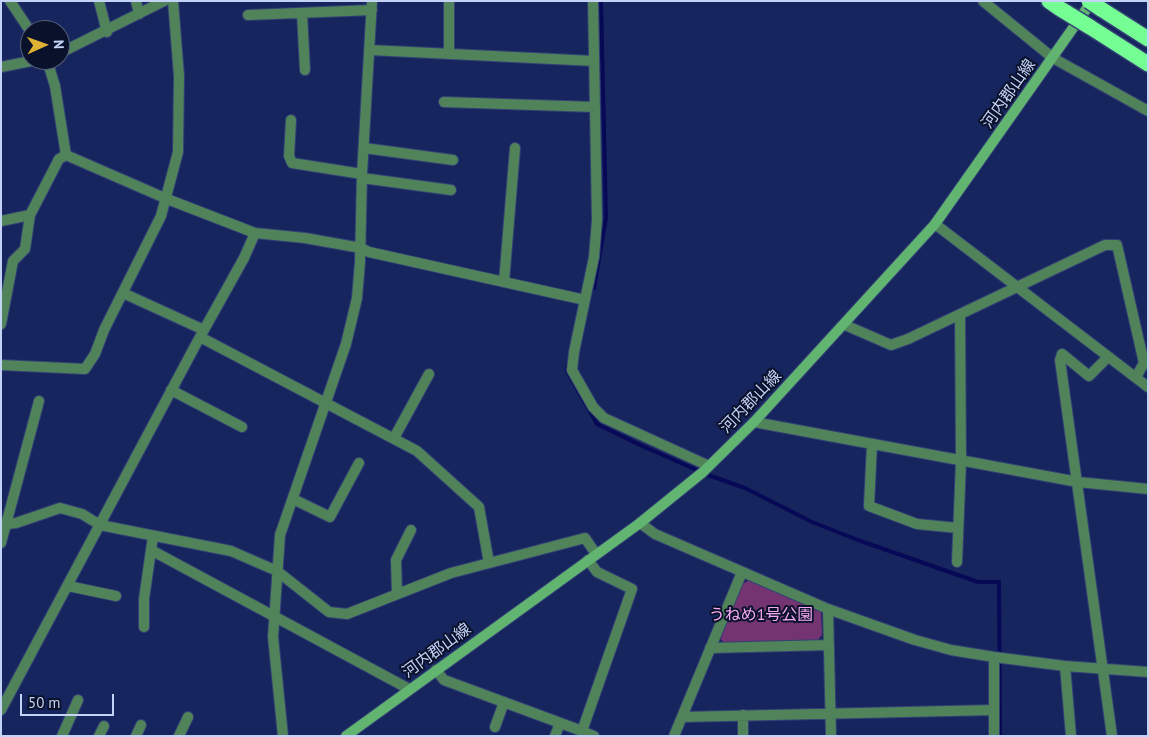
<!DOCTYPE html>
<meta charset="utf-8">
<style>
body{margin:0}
#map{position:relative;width:1149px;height:737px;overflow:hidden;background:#17255e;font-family:"PT Sans",sans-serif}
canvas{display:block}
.frame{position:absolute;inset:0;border:2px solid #c4d2f5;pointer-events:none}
.north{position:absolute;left:20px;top:20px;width:50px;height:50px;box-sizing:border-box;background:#0a122b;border:1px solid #545f7c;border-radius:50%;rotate:88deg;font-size:14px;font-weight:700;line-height:20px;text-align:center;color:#c4d2f5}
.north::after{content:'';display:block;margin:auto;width:18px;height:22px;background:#ddb133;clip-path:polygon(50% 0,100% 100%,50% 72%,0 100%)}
.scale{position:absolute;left:20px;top:694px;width:94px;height:22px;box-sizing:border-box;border:2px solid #c4d2f5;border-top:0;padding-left:6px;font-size:15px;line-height:18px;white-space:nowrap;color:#c4d2f5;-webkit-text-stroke:4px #0a122b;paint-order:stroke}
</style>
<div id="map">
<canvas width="1149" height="737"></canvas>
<div class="frame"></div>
<div class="north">N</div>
<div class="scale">50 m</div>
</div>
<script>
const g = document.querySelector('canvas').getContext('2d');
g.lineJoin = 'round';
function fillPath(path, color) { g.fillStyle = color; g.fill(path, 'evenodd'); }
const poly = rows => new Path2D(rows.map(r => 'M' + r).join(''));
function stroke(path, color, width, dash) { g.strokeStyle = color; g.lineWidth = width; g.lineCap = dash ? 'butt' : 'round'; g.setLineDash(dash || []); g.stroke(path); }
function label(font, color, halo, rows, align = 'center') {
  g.font = font + ' "PT Sans","Noto Sans JP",sans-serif'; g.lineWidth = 4; g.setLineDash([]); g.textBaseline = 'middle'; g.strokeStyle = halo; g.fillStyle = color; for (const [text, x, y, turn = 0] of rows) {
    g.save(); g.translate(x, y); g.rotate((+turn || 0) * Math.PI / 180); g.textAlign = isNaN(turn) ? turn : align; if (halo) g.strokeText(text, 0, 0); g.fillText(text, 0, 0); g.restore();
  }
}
const green = poly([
 [750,580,821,610,822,635,817,641,725,644,720,638,742,584]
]);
const stream = poly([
 [594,288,606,218,601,1],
 [568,364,567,371,597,424,640,445,708,475,745,488,812,522,858,540,978,582,999,582,1000,736]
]);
const minor = poly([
 [10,1,30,31],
 [99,1,107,32],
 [136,1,139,14],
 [449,1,449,54],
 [593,1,597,220,594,257,574,352,572,370,593,407,604,418,709,466],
 [983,1,1053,58,1148,111],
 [302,13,305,70],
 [248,15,372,10],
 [370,50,594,61],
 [60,53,164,1],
 [1,67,36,60],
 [444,102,595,107],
 [291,120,289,156,292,163,362,174],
 [364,148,453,160],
 [66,155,167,199,255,233,305,238,361,248,369,252,585,300],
 [362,178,451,190],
 [1,221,30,215],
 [504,282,515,148],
 [123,293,204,330],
 [1,324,13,261,25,249,30,215,59,159,66,155,55,86,47,60],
 [845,325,891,345,908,339,1105,245,1117,245,1144,363,1136,377],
 [200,337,417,451,479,507,489,563],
 [1107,358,1089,376,1062,354,1060,360,1112,736],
 [1,365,85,369,95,354,104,330,161,216,178,152,179,76,173,1],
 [171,390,242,427],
 [754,422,1078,482,1148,489],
 [394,438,429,374],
 [872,444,869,506,917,524,958,528],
 [293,499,330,517,359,463],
 [640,523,655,534,828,609,915,640,951,650,994,657,1065,666,1148,672],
 [7,524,16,523,60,508,82,514,100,525,231,551,277,571,329,612,347,614,451,573,585,538,596,554],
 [153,537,151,550,409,689],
 [1,543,39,401],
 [957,562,961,461,960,314],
 [68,586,116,596],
 [397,594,396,560,411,530],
 [828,609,831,736],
 [144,627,144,599,151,550],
 [710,648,828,645],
 [1065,666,1071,736],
 [436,670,444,680,582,731,632,589,597,572,588,560],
 [1,710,195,346,244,258,255,233],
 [743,715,743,736],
 [682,717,994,710],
 [495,727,504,702],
 [582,731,594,736],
 [62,736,78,700],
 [99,736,104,726],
 [136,736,141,725],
 [179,736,188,717],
 [283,736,273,637,280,535,346,344,357,298,360,262,362,174,372,1],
 [555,736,560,723],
 [674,736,742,572],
 [994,736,994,657]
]);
const tertiary = poly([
 [935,224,1148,387]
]);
const secondary = poly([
 [346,736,640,523,703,472,754,422,935,224,1092,1]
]);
const motorway = poly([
 [1049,1,1059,8],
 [1101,9,1148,39],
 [1090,27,1148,64]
]);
const motorwayBridge = poly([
 [1089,1,1101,9],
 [1059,8,1090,27]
]);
const streetNames = [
 ["河内郡山線",1009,94,-55],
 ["河内郡山線",751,402,-46],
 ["河内郡山線",437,651,-36]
];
const parkNames = [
 ["うねめ1号公園",761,615]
];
fillPath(green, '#743472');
stroke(stream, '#070956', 4);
stroke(minor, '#334176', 12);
stroke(tertiary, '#334176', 12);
stroke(secondary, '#334176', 12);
stroke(motorway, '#334176', 18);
stroke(minor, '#508359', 10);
stroke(tertiary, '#508359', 10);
stroke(secondary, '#61b571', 10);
stroke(motorway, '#75fe93', 15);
stroke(motorwayBridge, '#334176', 18, []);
stroke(motorwayBridge, '#75fe93', 15);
label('16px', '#c4d2f5', '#0a122b', streetNames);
label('16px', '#f5a9f1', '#0a122b', parkNames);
</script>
